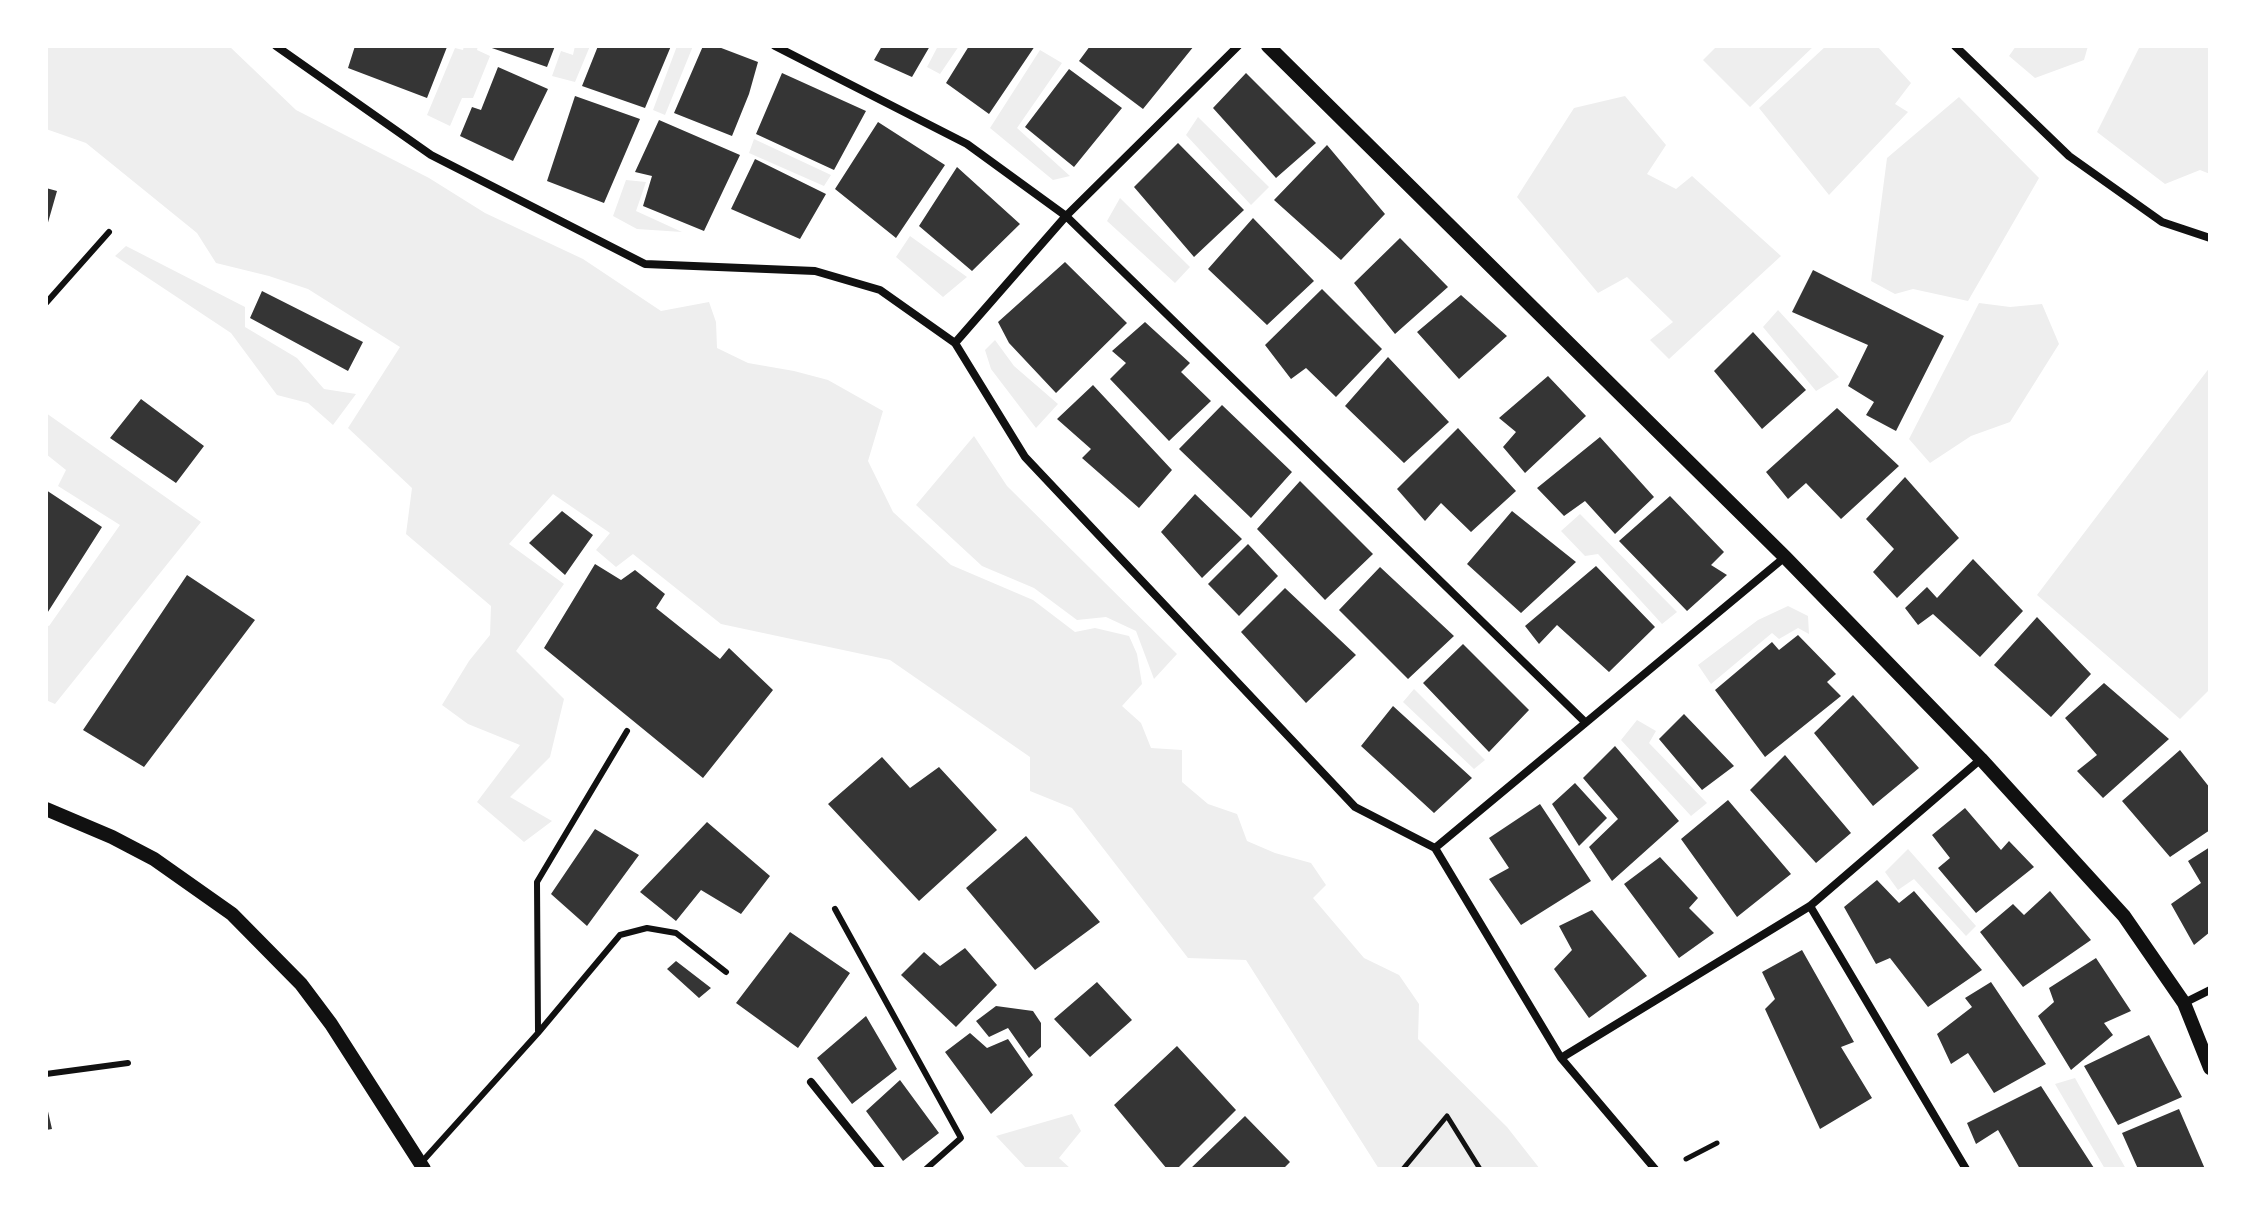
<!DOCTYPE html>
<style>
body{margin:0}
#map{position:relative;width:2256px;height:1215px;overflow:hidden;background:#fff;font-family:"Playfair Display",serif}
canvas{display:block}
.frame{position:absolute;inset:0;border:48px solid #fff;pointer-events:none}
</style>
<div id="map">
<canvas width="2256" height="1215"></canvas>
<div class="frame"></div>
</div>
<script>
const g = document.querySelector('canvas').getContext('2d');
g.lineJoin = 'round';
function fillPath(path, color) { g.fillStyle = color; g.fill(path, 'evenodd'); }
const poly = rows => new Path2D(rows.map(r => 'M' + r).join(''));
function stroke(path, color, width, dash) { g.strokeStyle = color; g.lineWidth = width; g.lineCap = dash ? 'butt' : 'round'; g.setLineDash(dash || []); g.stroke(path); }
const green = poly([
 [46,46,229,46,296,110,429,178,485,213,583,259,661,311,709,302,716,322,717,348,748,363,794,371,828,380,883,411,868,461,893,512,951,565,1033,600,1075,632,1095,628,1129,636,1137,654,1142,684,1122,706,1141,723,1151,748,1182,750,1182,782,1208,804,1237,814,1247,841,1275,853,1311,863,1326,885,1313,898,1364,958,1399,975,1419,1004,1418,1039,1507,1127,1540,1169,1379,1169,1246,960,1188,958,1072,808,1030,791,1030,757,890,660,721,624,633,554,616,567,596,550,610,533,553,494,509,544,564,584,516,651,564,699,550,757,510,797,552,821,524,842,477,802,520,745,468,724,442,705,469,661,490,635,491,606,406,534,412,488,348,428,400,347,308,289,269,276,216,263,197,233,86,143,46,129],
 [464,46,478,46,477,50,490,56,473,98,462,98,450,126,427,115,455,48,463,50],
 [575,46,590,46,575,82,552,76,561,51,573,55],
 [677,46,693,46,665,115,653,110],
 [938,46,959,46,940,74,927,67],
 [1717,46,1814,46,1750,107,1703,60],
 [1826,46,1877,46,1911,83,1895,104,1908,112,1829,195,1759,108],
 [2016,46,2088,46,2084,60,2035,78,2009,56],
 [2140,46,2210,46,2210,174,2200,170,2165,184,2097,132],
 [1040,50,1062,63,1017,128,1070,176,1053,180,990,128],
 [1625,96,1666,145,1647,174,1676,189,1692,176,1781,256,1669,359,1650,340,1673,322,1627,277,1598,293,1517,197,1574,108],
 [1959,97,2039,178,1968,301,1913,289,1895,294,1871,281,1887,158],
 [1198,117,1269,187,1251,205,1186,135],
 [754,139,831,175,824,186,749,153],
 [626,180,646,182,636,211,682,232,637,229,613,216],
 [1120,198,1190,267,1175,283,1107,221],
 [910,236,967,277,943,297,896,257],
 [126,246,245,307,245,327,297,358,324,389,356,394,333,425,308,403,277,395,231,333,115,256],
 [1979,303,2010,307,2042,304,2059,344,2010,422,1971,436,1930,463,1909,439],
 [1778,310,1839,377,1816,391,1763,327],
 [995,340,1014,366,1058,404,1036,428,991,369,985,350],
 [2210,367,2210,689,2180,719,2037,595],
 [46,413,201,522,55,704,46,700,46,625,49,626,120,525,58,486,66,470,46,454],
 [974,436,1007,486,1177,654,1154,679,1136,631,1106,617,1077,620,1034,588,982,566,916,505],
 [1580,514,1677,612,1662,624,1598,554,1585,556,1561,531],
 [1788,606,1808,616,1809,634,1798,628,1779,639,1772,633,1711,684,1698,665,1758,620],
 [1414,689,1485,760,1474,769,1403,702],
 [1637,720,1656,731,1649,743,1707,803,1691,816,1621,740],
 [1908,849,1976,926,1966,936,1914,879,1898,890,1885,872],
 [2075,1078,2126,1169,2105,1169,2055,1084],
 [1072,1114,1081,1131,1059,1158,1071,1169,1027,1169,996,1136]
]);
const building = poly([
 [355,46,443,46,447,47,427,98,348,68],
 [486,46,555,46,547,67],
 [598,46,671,46,645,108,582,86],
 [703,46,716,46,758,62,749,94,732,136,674,113],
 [882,46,930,46,912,77,874,60],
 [969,46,1035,46,989,114,946,83],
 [1090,46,1194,46,1143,109,1079,61],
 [498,67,548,89,513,161,460,136,472,107,481,110],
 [1069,69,1122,108,1074,167,1025,127],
 [782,73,866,111,834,170,756,134],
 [1246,73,1316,143,1276,178,1213,108],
 [575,96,640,119,604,203,547,181],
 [659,120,740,155,704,231,643,206,652,176,635,172],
 [878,122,945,165,896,238,835,189],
 [1178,143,1244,210,1194,257,1134,187],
 [1327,145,1385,214,1341,260,1274,200],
 [755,159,826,194,800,239,731,209],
 [957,167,1020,224,972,271,919,226],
 [46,188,57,191,47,226,46,226],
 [1253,218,1314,281,1267,325,1208,269],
 [1400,238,1448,287,1395,334,1354,283],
 [1065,262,1127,323,1056,393,1009,343,998,322],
 [1813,270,1944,336,1896,431,1866,415,1874,402,1848,386,1868,345,1792,312],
 [1322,289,1382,349,1336,397,1306,368,1291,379,1265,345],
 [262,291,363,342,348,371,250,318],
 [1461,295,1507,336,1459,379,1417,332],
 [1145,322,1190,363,1181,372,1211,401,1169,441,1110,379,1126,363,1112,351],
 [1753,332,1806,390,1762,429,1714,371],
 [1388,357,1449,422,1404,463,1345,406],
 [1548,376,1586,416,1525,473,1503,447,1516,432,1499,418],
 [1093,385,1172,470,1139,508,1082,458,1091,449,1057,419],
 [141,399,204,446,176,483,110,438],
 [1222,405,1292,472,1251,518,1179,449],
 [1837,408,1899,466,1841,519,1806,483,1788,499,1766,472],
 [1458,428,1516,491,1471,532,1441,503,1425,521,1397,489],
 [1600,437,1654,497,1615,534,1585,501,1564,516,1537,488],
 [1905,477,1959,538,1897,598,1873,572,1894,549,1866,519],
 [1300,481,1373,554,1325,600,1257,529],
 [46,490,102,527,46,615],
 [1195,494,1242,539,1202,578,1161,532],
 [1670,496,1724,552,1711,565,1727,575,1687,611,1619,541],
 [562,511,593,535,565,575,529,543],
 [1512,511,1576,562,1521,613,1467,564],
 [1248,544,1278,576,1239,616,1208,584],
 [1973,559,2023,611,1980,657,1933,614,1918,625,1905,608,1927,587,1937,598],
 [595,564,621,580,635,570,665,594,656,608,720,659,729,648,773,690,703,778,544,648],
 [1596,566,1655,627,1609,672,1557,625,1539,644,1525,626],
 [1380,567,1454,636,1408,679,1339,610],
 [187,575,255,620,144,767,83,730],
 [1285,588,1356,655,1306,703,1241,632],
 [2037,617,2091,674,2051,717,1994,665],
 [1798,635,1836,674,1827,682,1841,696,1765,757,1715,690,1772,642,1779,650],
 [1463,644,1529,710,1489,752,1423,683],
 [2104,683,2169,739,2103,798,2077,771,2097,755,2065,718],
 [1853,695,1919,768,1873,806,1814,733],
 [1393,706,1472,778,1434,813,1361,746],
 [1684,714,1734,766,1702,790,1659,739],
 [1615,746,1679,821,1612,881,1589,847,1618,819,1583,778],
 [2180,750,2210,788,2210,830,2170,857,2122,801],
 [1785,755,1851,833,1816,863,1750,790],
 [882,757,910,788,939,767,997,830,919,901,828,804],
 [1575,783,1607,818,1579,846,1552,804],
 [1728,800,1791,874,1737,917,1681,839],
 [1540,804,1591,881,1521,925,1489,879,1509,868,1489,838],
 [1965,808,2001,850,2009,841,2034,867,1976,913,1938,868,1950,858,1932,835],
 [707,822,770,876,741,914,701,890,676,921,640,892],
 [595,829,639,855,587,926,551,894],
 [1026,836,1100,922,1035,970,966,888],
 [2210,847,2210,932,2194,945,2171,904,2201,883,2188,861],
 [1660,857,1698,898,1689,908,1714,933,1679,958,1624,884],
 [1877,880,1899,903,1914,891,1982,970,1928,1007,1890,958,1876,964,1844,907],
 [2050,891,2091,940,2023,987,1980,932,2013,904,2024,915],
 [1592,910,1647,976,1589,1018,1554,969,1572,950,1559,926],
 [790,932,850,973,798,1048,736,1003],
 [965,948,997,985,956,1027,901,975,924,952,940,966],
 [1802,950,1854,1042,1841,1047,1872,1098,1820,1129,1765,1009,1775,999,1762,972],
 [2096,958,2131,1011,2104,1023,2113,1035,2071,1070,2038,1016,2054,1002,2049,988],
 [676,961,711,988,699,998,667,969],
 [1097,982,1132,1020,1090,1057,1054,1019],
 [1991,982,2046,1064,1994,1093,1968,1053,1951,1064,1937,1034,1972,1007,1965,998],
 [996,1006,1033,1011,1041,1023,1041,1047,1029,1058,1008,1028,989,1037,976,1021],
 [866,1016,897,1069,852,1104,817,1058],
 [970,1033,987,1048,1008,1039,1033,1075,991,1114,945,1052],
 [2149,1035,2182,1097,2118,1125,2084,1066],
 [1177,1046,1236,1110,1177,1169,1167,1169,1114,1105],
 [900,1080,939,1133,903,1161,866,1111],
 [2041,1086,2094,1168,2020,1169,1998,1130,1976,1144,1967,1123],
 [46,1107,47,1107,52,1129,46,1130],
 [2179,1109,2205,1169,2138,1169,2122,1133],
 [1245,1116,1290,1162,1283,1169,1190,1169]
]);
const path = poly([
 [1686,1159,1717,1143],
 [1403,1169,1447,1116,1480,1169]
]);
const service = poly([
 [46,303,109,232],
 [835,909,961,1138,926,1169],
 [538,1031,537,882,627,731],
 [46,1074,128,1063],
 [420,1164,538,1033,620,935,647,928,676,933,726,972]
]);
const minor = poly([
 [276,46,431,155,645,264,815,271,880,290,955,343,1025,457,1355,807,1435,848,1561,1058,1655,1169],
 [775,46,967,144,1066,216,1585,722],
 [1955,46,2069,156,2162,222,2210,238],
 [955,343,1066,216,1238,46],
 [1435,848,1785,557],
 [1810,906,1966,1169],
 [2184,1003,2210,990],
 [1561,1058,1810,906,1981,759],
 [811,1082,881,1169]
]);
const tertiary = poly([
 [1268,46,1785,557,1981,759,2124,916,2184,1003,2210,1068],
 [46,809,112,837,154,859,232,914,301,984,331,1024,424,1169]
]);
fillPath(green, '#eee');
fillPath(building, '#353535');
stroke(path, '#111', 5);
stroke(service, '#111', 6);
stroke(minor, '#111', 8);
stroke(tertiary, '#111', 14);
</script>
